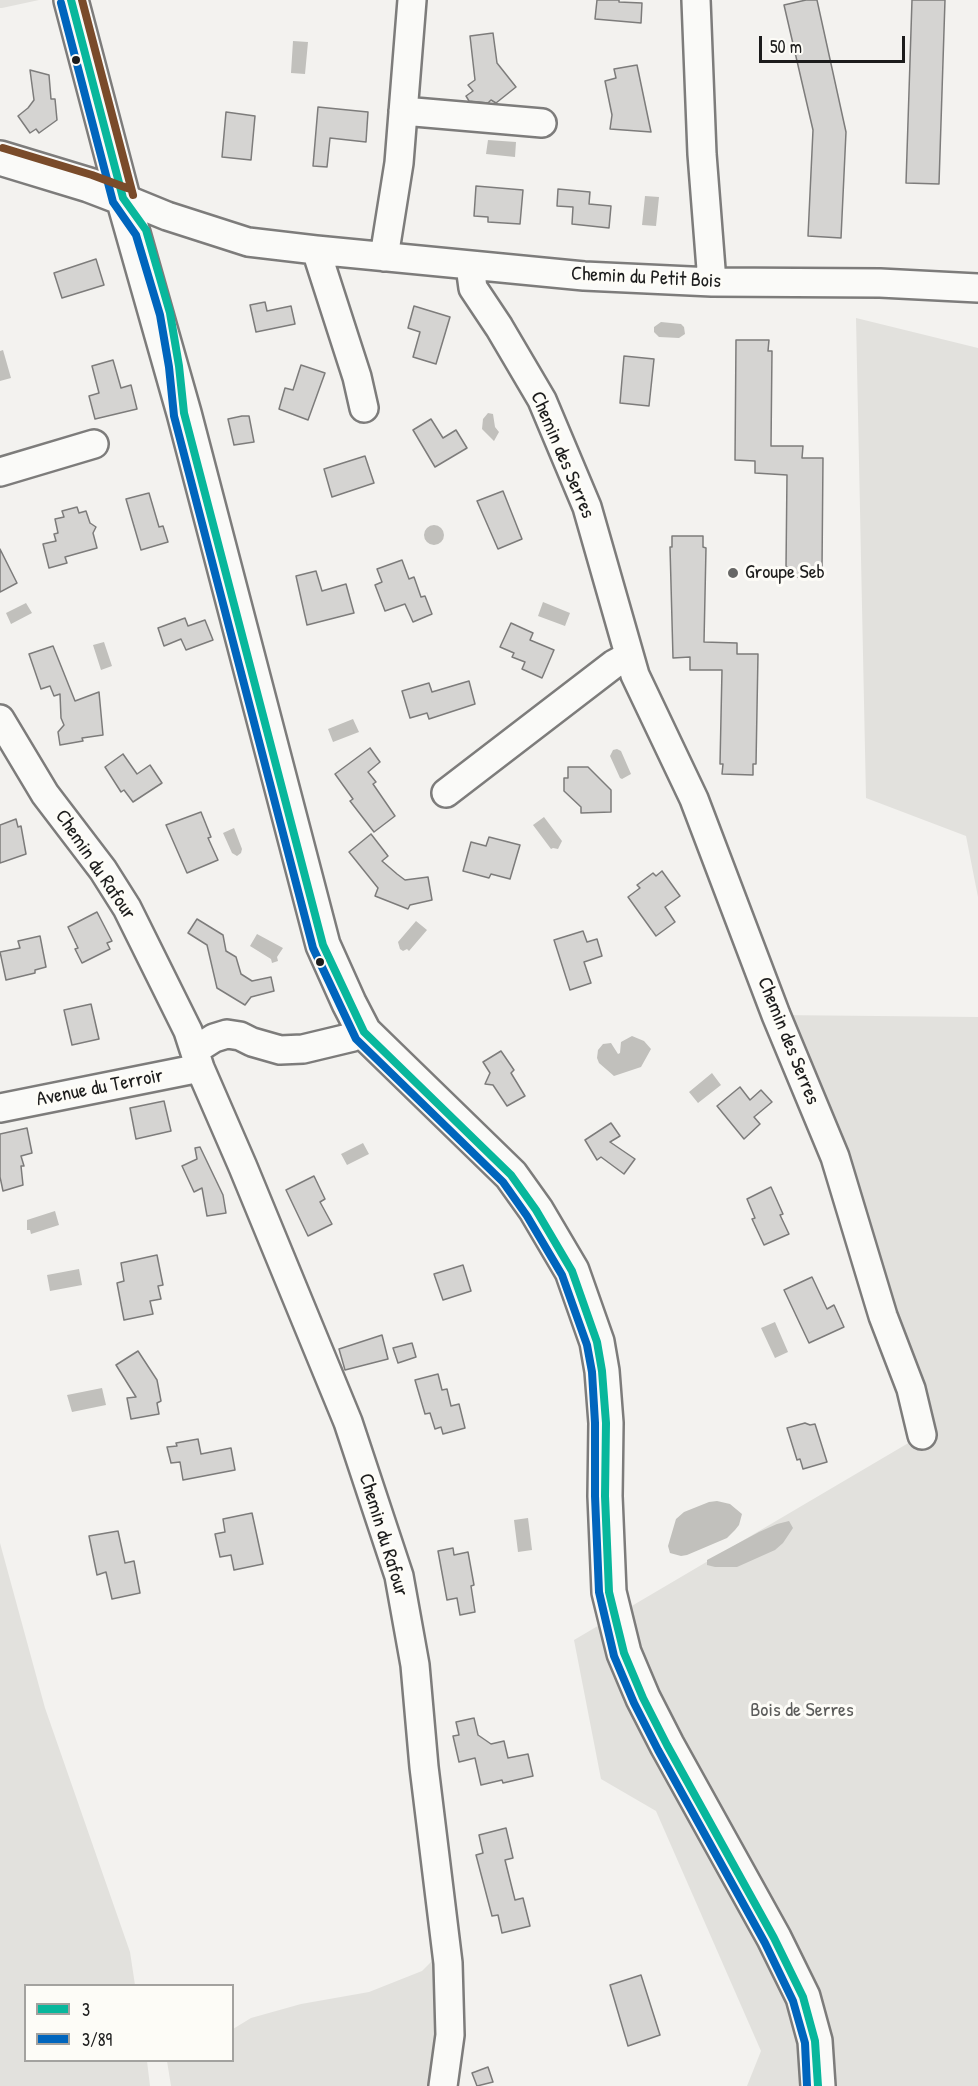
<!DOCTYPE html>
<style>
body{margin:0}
#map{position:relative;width:978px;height:2086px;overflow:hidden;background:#f3f2ef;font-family:"Patrick Hand",sans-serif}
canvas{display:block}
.legend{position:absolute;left:24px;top:1984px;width:210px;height:78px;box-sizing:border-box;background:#fdfcf7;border:2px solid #a3a29f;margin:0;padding:8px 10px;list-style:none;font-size:18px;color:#1c1c1c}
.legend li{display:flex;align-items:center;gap:12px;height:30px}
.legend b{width:30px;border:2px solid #a3a29f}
.scale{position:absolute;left:759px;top:36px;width:146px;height:27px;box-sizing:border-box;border:3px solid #1c1c1c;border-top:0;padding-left:8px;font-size:18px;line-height:21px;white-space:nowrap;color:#1c1c1c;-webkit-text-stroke:4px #fdfcf7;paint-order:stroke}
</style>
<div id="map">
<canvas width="978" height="2086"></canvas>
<ul class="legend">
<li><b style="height:8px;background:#08b79c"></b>3</li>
<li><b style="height:8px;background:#0065bd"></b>3/89</li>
</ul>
<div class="scale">50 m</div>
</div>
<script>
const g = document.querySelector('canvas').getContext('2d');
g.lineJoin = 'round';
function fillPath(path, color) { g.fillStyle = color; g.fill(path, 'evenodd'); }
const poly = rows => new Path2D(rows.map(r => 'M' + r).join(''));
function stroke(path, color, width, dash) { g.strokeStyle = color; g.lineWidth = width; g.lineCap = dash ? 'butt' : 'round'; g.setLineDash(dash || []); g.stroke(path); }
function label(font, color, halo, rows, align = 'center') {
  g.font = font + ' "Patrick Hand",sans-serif'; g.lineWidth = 6; g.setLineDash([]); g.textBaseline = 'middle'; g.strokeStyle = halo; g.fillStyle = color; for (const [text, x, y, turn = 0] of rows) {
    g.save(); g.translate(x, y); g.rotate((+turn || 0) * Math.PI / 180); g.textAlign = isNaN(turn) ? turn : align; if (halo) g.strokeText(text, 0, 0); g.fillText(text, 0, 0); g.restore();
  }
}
const green = poly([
 [0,0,39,0,2,8,0,8],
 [856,318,978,348,978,897,966,836,866,798],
 [776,1015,978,1017,978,2086,747,2086,761,2051,656,1811,601,1779,574,1640,922,1435],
 [0,1543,45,1708,130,1952,135,1985,26,1986,26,2060,147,2061,150,2086,0,2086],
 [446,1947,436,2086,171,2086,167,2061,232,2060,233,2029,251,2018,301,2004,369,1992,422,1971]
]);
const water = poly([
 [293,41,308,42,305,74,291,73],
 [488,140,516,142,515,157,486,154],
 [645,196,659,197,656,226,642,225],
 [661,322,681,324,684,327,685,334,679,338,659,337,654,332,654,327],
 [3,350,11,378,0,381,0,351],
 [488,413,493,414,495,427,499,432,494,441,482,429,483,419],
 '424 535a10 10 0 1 1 20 0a10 10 0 1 1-20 0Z',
 [543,602,570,613,565,626,538,616],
 [26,603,32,613,11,624,6,613],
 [104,642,112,666,101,670,93,645],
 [353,719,359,732,333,742,328,729],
 [617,749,621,751,631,774,622,779,620,778,610,756,613,750],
 [544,817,562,841,558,849,553,848,551,849,533,825],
 [234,828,242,849,241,853,237,856,232,853,223,833],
 [416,921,427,930,409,951,407,949,403,951,400,949,398,942],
 [257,934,283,948,277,957,278,961,272,963,271,959,250,946],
 [632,1036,644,1041,651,1049,641,1067,614,1076,599,1063,597,1058,598,1050,603,1044,611,1043,618,1054,620,1053,621,1042],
 [712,1073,721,1085,698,1103,689,1092],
 [363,1143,369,1154,347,1165,341,1154],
 [55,1211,59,1225,31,1234,30,1230,27,1230,27,1220],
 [79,1269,82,1285,50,1291,47,1275],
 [775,1322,788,1352,775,1358,761,1328],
 [102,1388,106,1405,72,1412,67,1395],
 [717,1501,730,1504,742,1514,739,1525,735,1530,727,1538,687,1555,681,1556,670,1553,668,1546,676,1519,684,1512,709,1502],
 [528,1518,532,1550,518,1552,514,1520],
 [789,1521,793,1528,783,1543,775,1550,737,1567,715,1567,707,1565,707,1560,759,1532,777,1524]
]);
const building = poly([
 [597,0,619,0,619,2,642,3,641,23,595,19,597,0],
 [806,0,817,0,846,132,841,238,808,236,813,130,784,5,806,0],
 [912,0,945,0,939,184,906,183,912,0],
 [493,33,497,63,516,87,496,103,491,100,488,103,469,101,466,96,473,91,468,85,475,80,470,36,493,33],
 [637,65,651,132,610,129,612,115,605,81,616,78,614,69,637,65],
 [30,70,49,75,51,99,55,99,57,120,39,133,36,129,30,133,18,116,28,108,34,100,30,70],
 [318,107,368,112,366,142,330,138,327,167,313,166,318,107],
 [226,112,255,116,251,160,222,157,226,112],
 [476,186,523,190,520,224,488,222,488,217,474,216,476,186],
 [558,189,590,192,589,204,611,206,609,228,572,224,573,207,557,206,558,189],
 [96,259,104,285,62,298,54,273,96,259],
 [265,302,267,311,291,306,295,324,256,332,250,305,265,302],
 [414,306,450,317,436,364,413,357,420,332,408,328,414,306],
 [736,340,769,340,768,351,772,351,771,446,803,446,802,458,823,458,822,568,819,567,819,578,788,577,788,567,786,567,787,475,755,473,755,461,735,460,736,340],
 [624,356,654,359,649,406,620,403,624,356],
 [113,360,121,388,131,385,137,409,95,419,89,396,99,393,92,366,113,360],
 [301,365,325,373,308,420,279,409,285,388,293,390,301,365],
 [242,416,249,416,254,442,234,445,228,419,242,416],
 [431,419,443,438,456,430,467,448,435,467,413,430,431,419],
 [365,456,374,483,332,497,324,469,365,456],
 [503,491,522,539,498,549,477,501,503,491],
 [149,493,159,527,163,526,168,542,141,550,126,499,149,493],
 [77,507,79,513,86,511,90,523,96,527,93,533,97,548,65,557,67,563,49,568,43,544,56,541,54,534,58,533,55,519,64,517,62,511,77,507],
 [672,536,703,536,703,547,706,548,704,642,737,643,737,654,758,654,756,764,753,764,753,775,722,774,723,764,720,764,722,670,690,670,690,657,673,658,670,547,672,547,672,536],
 [0,549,17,583,0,592,0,549],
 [402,560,409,579,414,577,421,597,425,596,432,614,413,622,405,604,385,611,375,585,382,582,377,569,402,560],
 [316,571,322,591,346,584,354,613,307,625,296,576,316,571],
 [185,618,188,626,205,620,213,640,186,650,181,639,164,646,158,628,185,618],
 [511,623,533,633,530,640,554,650,542,678,522,669,525,662,512,657,514,653,500,647,511,623],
 [53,646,75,701,99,692,103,735,82,738,83,741,60,745,58,732,64,725,61,718,60,694,54,696,50,686,41,689,29,654,53,646],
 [469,681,475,704,429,719,427,713,410,718,402,691,429,683,432,692,469,681],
 [370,748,380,762,368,772,376,782,373,784,395,816,374,832,350,801,353,799,335,774,370,748],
 [123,754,137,774,150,765,162,783,133,802,124,790,121,792,105,767,123,754],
 [568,767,588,767,611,790,611,812,581,813,581,807,564,791,564,778,568,778,568,767],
 [201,812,211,837,208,838,218,860,187,873,166,825,201,812],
 [16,819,18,827,21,826,26,854,0,863,0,825,16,819],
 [371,834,388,856,382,861,397,874,405,880,428,877,432,900,410,905,408,909,375,896,378,888,349,852,371,834],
 [489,837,520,845,510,879,491,874,489,878,463,871,471,842,486,846,489,837],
 [662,871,680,896,665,907,675,922,656,936,628,897,640,888,637,885,653,873,656,876,662,871],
 [97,912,112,941,107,943,110,949,82,963,75,949,78,948,68,927,97,912],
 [197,919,223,935,226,951,236,957,241,974,252,981,271,977,274,991,251,997,245,1005,217,988,207,945,188,933,197,919],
 [583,931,587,942,597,939,602,956,584,962,591,983,570,990,554,940,583,931],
 [40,936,46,967,35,970,35,973,6,980,0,952,20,948,18,941,40,936],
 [91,1004,99,1039,72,1045,64,1010,91,1004],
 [501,1051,514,1070,511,1073,525,1096,507,1106,493,1085,485,1084,490,1073,483,1062,501,1051],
 [740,1087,750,1100,761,1090,772,1102,754,1117,760,1124,744,1139,717,1106,740,1087],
 [164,1101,171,1131,136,1139,130,1108,164,1101],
 [611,1123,620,1136,610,1142,635,1159,624,1174,601,1157,597,1160,585,1140,611,1123],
 [27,1128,32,1153,21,1156,24,1166,21,1166,23,1185,3,1191,0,1177,0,1134,27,1128],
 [200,1147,223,1195,226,1213,207,1216,202,1188,194,1192,182,1166,197,1159,195,1148,200,1147],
 [314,1176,325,1199,320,1202,332,1224,308,1236,286,1190,314,1176],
 [771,1187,783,1214,780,1215,789,1234,764,1245,752,1219,755,1218,747,1199,771,1187],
 [157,1255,163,1285,158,1286,161,1299,150,1301,153,1314,124,1320,117,1283,124,1281,121,1263,157,1255],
 [463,1265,471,1291,443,1300,434,1274,463,1265],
 [812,1277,827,1309,834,1305,844,1327,809,1343,784,1290,812,1277],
 [382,1335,388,1359,345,1370,339,1349,382,1335],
 [412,1343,416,1357,398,1363,393,1348,412,1343],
 [138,1351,157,1380,161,1401,157,1403,159,1414,131,1419,127,1398,136,1397,116,1365,138,1351],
 [438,1374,442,1390,447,1389,451,1406,459,1404,465,1428,443,1434,441,1427,435,1429,430,1413,425,1414,415,1380,438,1374],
 [805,1423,810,1425,815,1424,827,1462,803,1469,800,1459,797,1460,787,1428,805,1423],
 [198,1439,201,1454,231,1448,235,1470,183,1480,180,1462,171,1463,167,1447,177,1446,176,1443,198,1439],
 [252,1513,263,1564,234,1570,231,1555,220,1557,215,1534,225,1532,223,1519,252,1513],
 [118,1531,125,1563,134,1561,140,1593,112,1599,106,1572,97,1575,89,1536,118,1531],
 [453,1548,454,1555,468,1552,474,1585,471,1586,475,1612,460,1615,457,1598,447,1600,438,1551,453,1548],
 [474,1718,478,1735,491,1744,504,1741,508,1758,528,1754,533,1776,503,1783,502,1780,481,1785,475,1758,459,1762,453,1736,459,1735,456,1722,474,1718],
 [506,1828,513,1858,505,1860,515,1900,523,1898,530,1926,502,1933,498,1915,492,1916,476,1855,483,1853,479,1835,506,1828],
 [641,1975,660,2035,628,2046,610,1985,641,1975],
 [488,2067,493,2082,477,2086,472,2073,488,2067]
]);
const minor = poly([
 [696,0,702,154,712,282],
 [403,111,542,123],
 [123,198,167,216,248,242,316,250,584,276,712,282,880,283,978,288],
 [316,250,357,377,364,408],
 [384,257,399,163,412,0],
 [470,266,473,288,499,327,542,400,587,507,635,675,694,799,776,1015,835,1157,883,1316,911,1389,922,1435],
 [0,472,94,444],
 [0,719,45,794,103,870,127,908,188,1031,200,1068,243,1167,348,1422,399,1576,415,1665,424,1767,448,1963,450,2035,443,2086],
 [446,793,614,664,629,656],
 [195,1050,214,1038,227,1034,240,1036,252,1042,280,1050,303,1049,353,1037,364,1032],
 [0,1108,200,1068]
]);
const major = poly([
 [71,0,123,198,184,413,323,945,349,1003,364,1032,511,1175,536,1210,572,1271,597,1342,602,1371,606,1423,605,1496,609,1592,624,1653,643,1698,667,1745,774,1938,803,1997,815,2041,818,2086],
 [0,158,89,185,123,198]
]);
const bus1 = poly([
 [71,0,123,198,146,230,170,313,179,366,184,413,323,945,364,1032,511,1175,536,1210,572,1271,597,1342,602,1371,606,1423,605,1496,609,1592,624,1653,643,1698,667,1745,774,1938,803,1997,815,2041,818,2086]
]);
const bus2 = poly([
 [61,3,113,202,136,235,160,315,169,367,174,416,313,948,356,1039,503,1182,527,1216,562,1275,587,1345,592,1372,595,1423,595,1496,599,1592,614,1656,634,1703,658,1750,765,1943,793,2001,805,2043,807,2086]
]);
const bus3 = poly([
 [82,0,133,195],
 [3,148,92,175,127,188]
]);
const markers = [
 [76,60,5,"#1c1c1c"],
 [733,573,6,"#676766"],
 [320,962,5,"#1c1c1c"]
];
const streetNames = [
 ["Chemin du Petit Bois",646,278,3],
 ["Chemin des Serres",562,455,67],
 ["Chemin du Rafour",95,865,56],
 ["Chemin des Serres",788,1041,68],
 ["Avenue du Terroir",100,1088,-11],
 ["Chemin du Rafour",383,1535,73]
];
const poiNames = [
 ["Groupe Seb",745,573]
];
const parkNames = [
 ["Bois de Serres",802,1711]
];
fillPath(green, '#e2e1dd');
fillPath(water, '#c1c0bc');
fillPath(building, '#d5d4d2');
stroke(building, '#7d7c7b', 1.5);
stroke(minor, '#7d7c7b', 32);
stroke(major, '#7d7c7b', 38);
stroke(minor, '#fafaf8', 27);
stroke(major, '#fafaf8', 33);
stroke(bus1, '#08b79c', 8);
stroke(bus2, '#0065bd', 8);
stroke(bus3, '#7a4b2a', 8);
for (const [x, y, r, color] of markers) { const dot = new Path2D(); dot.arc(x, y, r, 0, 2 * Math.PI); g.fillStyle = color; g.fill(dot); stroke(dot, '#fdfcf7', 2); }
label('20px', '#1c1c1c', '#fdfcf7', streetNames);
label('20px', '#1c1c1c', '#fdfcf7', poiNames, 'left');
label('20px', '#5c5c5b', '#fdfcf7', parkNames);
</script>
